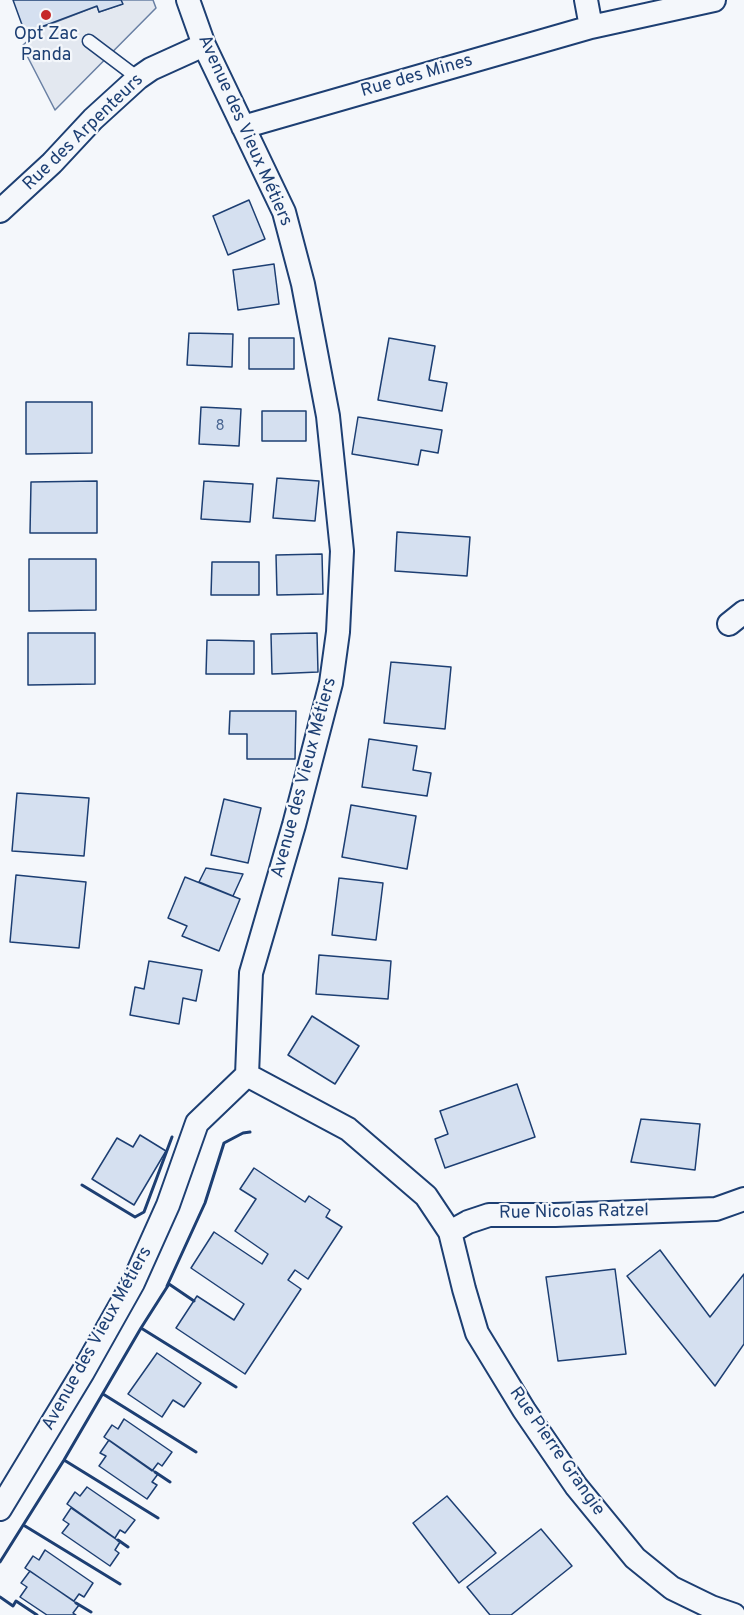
<!DOCTYPE html>
<meta charset="utf-8">
<style>
body{margin:0}
canvas{display:block;background:#f4f7fb}
</style>
<canvas width="744" height="1615"></canvas>
<script>
const g = document.querySelector('canvas').getContext('2d');
g.lineJoin = 'round';
function fillPath(path, color) { g.fillStyle = color; g.fill(path, 'evenodd'); }
const poly = rows => new Path2D(rows.map(r => 'M' + r).join(''));
function stroke(path, color, width, dash) { g.strokeStyle = color; g.lineWidth = width; g.lineCap = dash ? 'butt' : 'round'; g.setLineDash(dash || []); g.stroke(path); }
function label(font, color, halo, rows, align = 'center') {
  g.font = font + ' Overpass,sans-serif'; g.lineWidth = 4.5; g.setLineDash([]); g.textBaseline = 'middle'; g.strokeStyle = halo; g.fillStyle = color; for (const [text, x, y, turn = 0] of rows) {
    g.save(); g.translate(x, y); g.rotate((+turn || 0) * Math.PI / 180); g.textAlign = isNaN(turn) ? turn : align; if (halo) g.strokeText(text, 0, 0); g.fillText(text, 0, 0); g.restore();
  }
}
const parking = poly([
 [121,0,153,0,156,8,55,110,22,46,43,27,97,6,99,12,122,4,121,0]
]);
const building = poly([
 [13,0,121,0,123,4,99,12,97,6,25,33,13,0],
 [249,200,265,239,228,255,213,216,249,200],
 [274,264,279,304,238,310,233,270,274,264],
 [189,333,233,334,232,367,187,365,189,333],
 [249,338,294,338,294,369,249,369,249,338],
 [389,338,435,346,429,380,447,383,442,411,378,400,389,338],
 [26,402,92,402,92,453,26,454,26,402],
 [201,407,241,409,239,446,199,444,201,407],
 [262,411,306,411,306,441,262,441,262,411],
 [358,417,442,430,438,453,421,450,418,465,352,454,358,417],
 [277,478,319,481,315,521,273,518,277,478],
 [97,481,97,533,30,533,31,482,97,481],
 [204,481,253,484,250,522,201,519,204,481],
 [397,532,470,537,467,576,395,571,397,532],
 [322,554,323,594,277,595,276,555,322,554],
 [29,559,96,559,96,610,29,611,29,559],
 [212,562,259,562,259,595,211,595,212,562],
 [28,633,95,633,95,684,28,685,28,633],
 [317,633,318,672,272,674,271,634,317,633],
 [207,640,254,641,254,674,206,674,207,640],
 [391,662,451,667,445,729,384,723,391,662],
 [230,711,296,711,295,759,247,759,247,734,229,734,230,711],
 [369,739,417,746,413,770,431,773,427,796,362,787,369,739],
 [17,793,89,798,84,856,12,851,17,793],
 [224,799,261,808,248,863,211,855,224,799],
 [351,805,416,816,407,869,342,857,351,805],
 [206,868,243,874,233,896,199,882,206,868],
 [16,875,86,882,79,948,10,942,16,875],
 [185,877,240,899,219,951,182,936,187,926,168,918,185,877],
 [339,878,383,883,376,940,332,935,339,878],
 [319,955,391,961,388,999,316,994,319,955],
 [149,961,202,970,196,1001,183,998,179,1024,130,1015,135,987,144,989,149,961],
 [312,1016,359,1046,335,1084,288,1055,312,1016],
 [517,1084,535,1137,445,1168,435,1139,448,1134,440,1111,517,1084],
 [641,1119,700,1124,695,1170,631,1162,641,1119],
 [140,1135,166,1151,134,1205,92,1179,117,1138,133,1147,140,1135],
 [254,1168,305,1202,309,1196,330,1210,326,1217,342,1227,308,1279,295,1270,288,1280,301,1289,245,1374,176,1328,197,1296,234,1320,244,1304,191,1268,214,1232,262,1264,268,1254,235,1231,256,1199,240,1189,254,1168],
 [660,1250,710,1317,744,1274,744,1344,715,1386,627,1276,660,1250],
 [615,1269,626,1354,558,1361,546,1277,615,1269],
 [157,1353,201,1383,184,1407,173,1400,162,1417,128,1394,157,1353],
 [124,1419,172,1452,162,1466,158,1463,152,1471,104,1437,112,1425,118,1429,124,1419],
 [109,1440,158,1474,152,1482,157,1485,147,1499,99,1466,106,1456,100,1453,109,1440],
 [87,1487,135,1520,125,1533,120,1530,115,1538,67,1504,75,1492,80,1496,87,1487],
 [447,1496,496,1553,459,1583,413,1523,447,1496],
 [71,1508,120,1542,115,1550,119,1553,110,1566,62,1533,69,1524,63,1520,71,1508],
 [541,1529,572,1566,511,1615,490,1615,467,1587,541,1529],
 [45,1550,93,1583,84,1597,79,1594,74,1601,25,1568,33,1556,39,1560,45,1550],
 [30,1571,79,1605,73,1613,76,1615,47,1615,20,1597,27,1587,21,1583,30,1571]
]);
const lane = poly([
 [89,41,138,78]
]);
const street = poly([
 [591,27,714,0],
 [243,127,591,27,586,0],
 [0,211,52,163,93,119,138,78,151,69,204,45],
 [729,624,744,612],
 [247,1075,348,1129,426,1196,450,1232,468,1222,489,1215,555,1215,716,1209,744,1199],
 [450,1232,464,1289,477,1333,524,1410,576,1486,635,1558,672,1588,711,1607,734,1615],
 [0,1509,83,1372,133,1283,168,1205,197,1123,247,1075,251,973,294,825,331,683,338,632,342,551,328,416,303,284,284,212,204,45,188,0]
]);
const wall = poly([
 [82,1185,135,1217,144,1212,172,1137],
 [167,1286,205,1203,224,1143,243,1133,250,1132],
 [194,1301,169,1284,141,1328,236,1387],
 [103,1394,196,1452],
 [64,1460,158,1518],
 [155,1472,170,1482],
 [25,1526,120,1584],
 [118,1540,128,1547],
 [0,1562,64,1460,141,1328],
 [0,1597,13,1606,16,1601,37,1615],
 [76,1603,91,1612]
]);
const markers = [
 [46,15,6,"#c62828"]
];
const numberNames = [
 ["8",220,427]
];
const poiNames = [
 ["Opt Zac",46,35],
 ["Panda",46,56]
];
const streetNames = [
 ["Rue des Mines",417,77,-16],
 ["Avenue des Vieux Métiers",244,131,66],
 ["Rue des Arpenteurs",84,133,-44],
 ["Avenue des Vieux Métiers",305,778,-75],
 ["Rue Nicolas Ratzel",574,1213,-1],
 ["Avenue des Vieux Métiers",98,1339,-61],
 ["Rue Pierre Grangie",556,1452,55]
];
fillPath(parking, '#e3e8f0');
stroke(parking, '#687fa3', 1.5);
fillPath(building, '#d5e0f0');
stroke(building, '#1d3f73', 1.5);
stroke(lane, '#1d3f73', 15);
stroke(street, '#1d3f73', 26);
stroke(lane, '#f4f7fb', 12);
stroke(street, '#f4f7fb', 22);
stroke(wall, '#1d3f73', 3);
for (const [x, y, r, color] of markers) { const dot = new Path2D(); dot.arc(x, y, r, 0, 2 * Math.PI); g.fillStyle = color; g.fill(dot); stroke(dot, '#f4f7fb', 2); }
label('15px', '#4b6792', null, numberNames);
label('18px', '#1d3f73', '#f4f7fb', poiNames);
label('18px', '#1d3f73', '#f4f7fb', streetNames);
</script>
